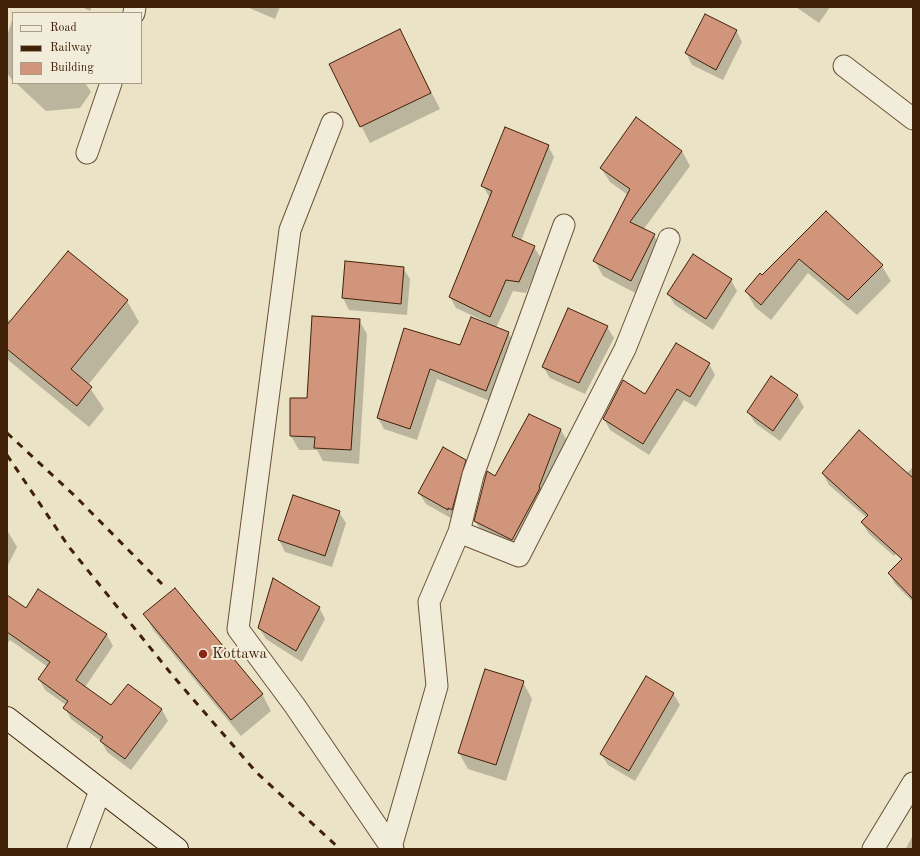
<!DOCTYPE html>
<style>
body{margin:0}
#map{position:relative;width:920px;height:856px;overflow:hidden;background:#ebe3c6;font-family:"Old Standard TT",serif}
canvas{display:block}
.frame{position:absolute;inset:0;border:8px solid #402108;pointer-events:none}
.legend{position:absolute;left:12px;top:12px;width:130px;height:72px;box-sizing:border-box;background:#f2edda;border:1px solid #ab9b86;margin:0;padding:5px 7px;list-style:none;font-size:12px;color:#402108}
.legend li{display:flex;align-items:center;gap:8px;height:20px}
.legend b{width:20px;border:1px solid #ab9b86}
</style>
<div id="map">
<canvas width="920" height="856"></canvas>
<div class="frame"></div>
<ul class="legend">
<li><b style="height:5px;background:#f2edda"></b>Road</li>
<li><b style="height:5px;background:#402108"></b>Railway</li>
<li><b style="height:11px;background:#d0957b"></b>Building</li>
</ul>
</div>
<script>
const g = document.querySelector('canvas').getContext('2d');
g.lineJoin = 'round';
function fillPath(path, color) { g.fillStyle = color; g.fill(path, 'evenodd'); }
const poly = rows => new Path2D(rows.map(r => 'M' + r).join(''));
function stroke(path, color, width, dash) { g.strokeStyle = color; g.lineWidth = width; g.lineCap = dash ? 'butt' : 'round'; g.setLineDash(dash || []); g.stroke(path); }
function label(font, color, halo, rows, align = 'center') {
  g.font = font + ' "Old Standard TT",serif'; g.lineWidth = 4; g.setLineDash([]); g.textBaseline = 'middle'; g.strokeStyle = halo; g.fillStyle = color; for (const [text, x, y, turn = 0] of rows) {
    g.save(); g.translate(x, y); g.rotate((+turn || 0) * Math.PI / 180); g.textAlign = isNaN(turn) ? turn : align; if (halo) g.strokeText(text, 0, 0); g.fillText(text, 0, 0); g.restore();
  }
}
const shadow = poly([
 [82,7,92,7,90,11],
 [247,7,280,7,275,19],
 [796,7,830,7,819,23],
 [13,17,13,81,7,73,7,36],
 [736,30,742,42,723,80,692,65,686,53],
 [400,31,440,109,370,143,330,65],
 [16,83,85,83,91,92,80,108,46,111],
 [548,146,554,157,521,241,534,247,541,258,526,293,513,291,496,328,508,333,515,344,492,402,437,379,417,440,384,429,378,418,405,329,461,347,487,325,488,323,456,308,450,297,490,198,483,186],
 [682,151,690,166,643,230,654,235,662,250,639,295,603,276,595,261,628,195,610,182,601,168],
 [826,213,882,266,891,281,857,315,808,273,771,320,755,307,746,291],
 [346,262,403,268,410,279,407,315,349,310,343,298],
 [731,280,737,291,713,330,675,305,668,294],
 [127,301,139,322,88,385,104,409,89,427,7,359,7,318,11,322],
 [359,320,367,334,359,464,323,461,317,450,299,450,291,436,291,399,308,399],
 [607,327,614,338,585,394,550,378,543,367],
 [709,364,715,375,696,407,684,400,649,455,610,430,604,419],
 [797,395,804,407,780,441,755,423,748,412],
 [561,430,567,441,518,551,482,532,475,521,496,477],
 [465,461,472,472,454,520,426,504,419,493],
 [913,467,913,534,894,556,869,534,862,523,867,518,829,485,823,474,907,473],
 [339,512,346,523,332,567,285,552,279,540],
 [7,530,17,547,7,567],
 [913,549,913,602,895,584,889,573],
 [38,590,107,635,113,646,85,687,111,707,129,685,162,710,168,721,131,770,107,752,101,741,71,719,65,708,66,705,45,690,39,679,48,667,10,640,7,644,7,597,26,610],
 [319,607,325,619,302,662,266,639,259,628],
 [144,614,262,694,271,711,241,736,154,631],
 [523,682,532,699,506,781,468,769,459,753],
 [673,693,680,705,635,781,608,765,601,754],
 [913,835,913,849,906,849,906,848]
]);
const building = poly([
 [705,14,737,30,716,70,685,53,705,14],
 [400,29,431,93,360,127,329,64,400,29],
 [636,117,682,151,630,222,655,234,631,281,593,261,630,189,600,168,636,117],
 [505,127,549,145,512,236,535,246,519,282,506,280,490,317,449,297,492,191,481,186,505,127],
 [826,211,883,265,848,300,799,259,761,305,745,291,760,273,762,275,826,211],
 [68,251,128,300,71,369,92,387,77,406,7,349,7,325,68,251],
 [693,254,732,279,706,319,667,294,693,254],
 [345,261,404,267,401,304,342,298,345,261],
 [568,308,608,326,579,383,542,367,568,308],
 [312,316,360,319,351,450,314,448,315,437,290,436,290,398,307,398,312,316],
 [471,317,509,332,486,391,430,369,410,429,377,418,404,328,460,345,471,317],
 [676,343,710,363,690,397,677,389,643,444,603,419,623,380,645,394,676,343],
 [771,376,798,395,773,431,747,412,771,376],
 [529,414,561,429,539,487,540,488,512,540,474,521,487,471,495,476,529,414],
 [859,430,913,478,913,599,888,573,902,559,861,522,868,515,822,473,859,430],
 [443,447,466,460,452,510,448,508,448,510,418,493,443,447],
 [293,495,340,511,325,556,278,540,293,495],
 [273,578,320,607,296,651,258,628,273,578],
 [175,588,263,694,231,720,143,614,175,588],
 [38,589,107,634,76,680,111,705,128,684,162,709,125,759,100,741,103,737,63,708,68,701,38,679,50,662,7,632,7,595,26,608,38,589],
 [485,669,524,681,496,765,458,753,485,669],
 [646,676,674,693,629,771,600,754,646,676]
]);
const minor = poly([
 [134,13,135,7],
 [844,66,913,119],
 [332,123,290,230,238,629,295,706,391,847],
 [87,153,111,83],
 [459,532,473,475,564,225],
 [78,849,100,791],
 [393,849,391,847,437,686,429,602,459,532,519,556,625,349,669,239],
 [873,849,913,783]
]);
const secondary = poly([
 [7,718,177,849]
]);
const rail = poly([
 [7,433,75,496,162,584],
 [7,455,69,547,173,676,257,773,340,849]
]);
const markers = [
 [203,654,5,"#8f2418"]
];
const poiNames = [
 ["Kottawa",212,654]
];
fillPath(shadow, '#0003');
fillPath(building, '#d0957b');
stroke(building, '#402108', 1);
stroke(minor, '#6b5238', 23);
stroke(secondary, '#402108', 24);
stroke(minor, '#f2edda', 21);
stroke(secondary, '#f2edda', 22);
stroke(rail, '#402108', 3, [7, 7]);
for (const [x, y, r, color] of markers) { const dot = new Path2D(); dot.arc(x, y, r, 0, 2 * Math.PI); g.fillStyle = color; g.fill(dot); stroke(dot, '#f2edda', 1.5); }
label('15px', '#402108', '#f2edda', poiNames, 'left');
</script>
